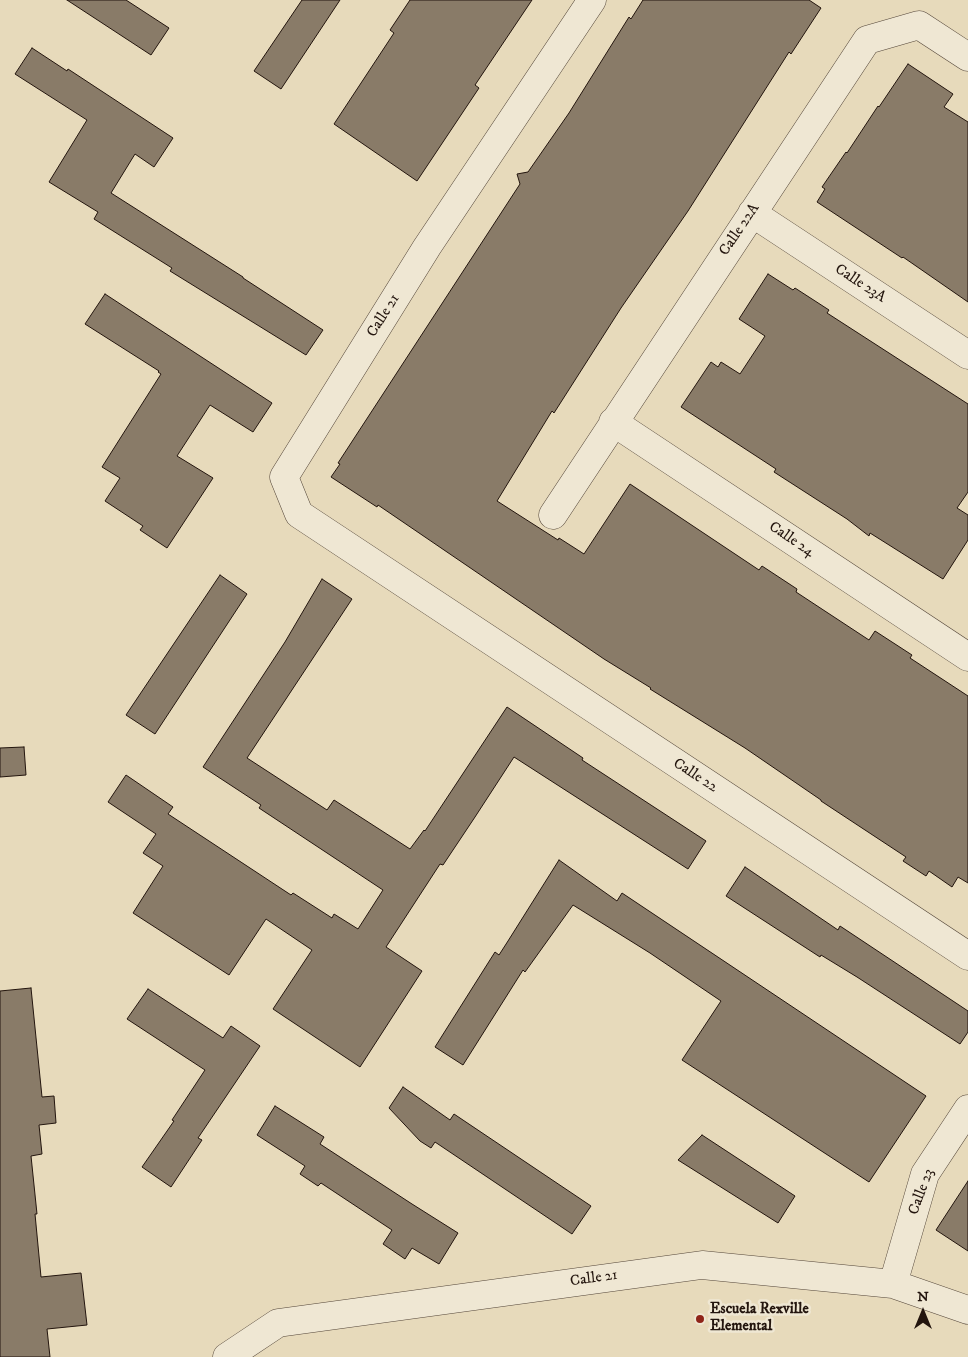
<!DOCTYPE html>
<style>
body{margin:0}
#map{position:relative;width:968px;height:1357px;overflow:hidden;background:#e7dabb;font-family:"IM FELL DW Pica",serif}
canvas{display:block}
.north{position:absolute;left:898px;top:1287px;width:50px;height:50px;-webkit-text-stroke:4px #efe7d3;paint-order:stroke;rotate:0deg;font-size:14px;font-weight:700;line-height:20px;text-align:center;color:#23150e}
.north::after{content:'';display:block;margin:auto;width:18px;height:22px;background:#23150e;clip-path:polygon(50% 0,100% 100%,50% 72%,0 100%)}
</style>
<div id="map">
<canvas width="968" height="1357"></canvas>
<div class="north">N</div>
</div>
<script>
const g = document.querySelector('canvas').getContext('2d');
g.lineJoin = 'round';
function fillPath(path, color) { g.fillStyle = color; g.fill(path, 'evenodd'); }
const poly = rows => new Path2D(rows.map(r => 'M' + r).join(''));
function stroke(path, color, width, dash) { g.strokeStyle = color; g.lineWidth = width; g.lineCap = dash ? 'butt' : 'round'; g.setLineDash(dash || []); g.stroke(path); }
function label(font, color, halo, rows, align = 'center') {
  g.font = font + ' "IM FELL DW Pica",serif'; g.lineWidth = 5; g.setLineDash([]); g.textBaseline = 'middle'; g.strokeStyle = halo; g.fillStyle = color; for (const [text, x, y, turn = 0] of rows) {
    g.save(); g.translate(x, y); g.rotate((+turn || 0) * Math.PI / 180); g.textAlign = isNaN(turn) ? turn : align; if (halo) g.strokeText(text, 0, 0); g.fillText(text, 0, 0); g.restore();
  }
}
const building = poly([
 [67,0,126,0,169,28,151,55,67,0],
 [302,0,340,0,281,89,254,71,302,0],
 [410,0,532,0,475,85,479,88,417,181,334,124,394,33,390,30,410,0],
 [643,0,809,0,821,8,791,54,789,52,688,211,621,308,554,413,552,411,497,501,558,540,559,538,584,554,630,484,759,570,762,566,797,589,796,592,869,640,875,631,912,655,910,658,968,696,968,883,958,877,952,887,929,871,926,876,903,861,906,857,821,801,821,800,745,748,650,689,651,688,604,659,378,505,377,507,331,477,340,464,338,463,520,184,517,174,528,172,569,113,629,17,631,19,643,0],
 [32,48,67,71,68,69,173,138,154,167,135,154,111,193,243,277,243,278,323,330,306,355,170,271,172,268,94,219,98,212,49,182,87,120,15,74,32,48],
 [908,64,953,94,944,107,968,122,968,302,903,257,902,258,817,202,825,189,822,187,846,152,847,153,878,106,879,107,908,64],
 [768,274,793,290,795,288,829,310,827,313,968,404,968,492,957,508,968,515,968,540,943,579,870,533,869,536,847,519,774,472,776,469,681,407,711,362,718,367,721,362,740,374,765,336,739,319,768,274],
 [105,294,272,403,253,432,210,405,177,456,213,478,167,548,140,530,143,526,105,501,120,478,102,467,161,374,158,372,159,371,85,324,105,294],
 [220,575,247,594,155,734,126,715,220,575],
 [322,579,352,599,247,758,327,810,334,800,410,849,424,830,425,831,507,707,583,758,582,760,706,841,688,869,514,757,475,817,443,865,440,864,386,947,422,971,360,1067,273,1009,312,950,266,919,229,975,133,913,163,866,143,853,156,834,108,802,126,775,173,807,168,814,291,895,293,893,332,918,334,914,358,929,383,890,259,808,261,805,203,767,285,642,322,579],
 [24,747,26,775,0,777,0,748,24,747],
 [559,860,617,901,622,893,926,1096,869,1182,682,1060,721,1001,650,953,573,905,525,972,523,970,463,1065,435,1047,495,952,499,955,508,941,559,860],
 [745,867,838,930,840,926,968,1011,968,1032,960,1044,857,977,821,955,820,957,726,896,745,867],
 [31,988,42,1097,54,1096,56,1123,39,1125,42,1154,31,1156,37,1214,35,1214,41,1277,81,1273,87,1325,47,1329,50,1357,0,1357,0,991,31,988],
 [148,989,223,1038,231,1026,260,1046,198,1138,202,1140,171,1187,142,1167,174,1121,172,1120,205,1070,127,1019,148,989],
 [403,1087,450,1120,454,1114,591,1206,572,1234,435,1142,431,1148,420,1141,389,1108,403,1087],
 [275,1106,324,1137,320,1144,412,1204,458,1233,439,1264,412,1248,405,1259,383,1244,392,1230,321,1183,318,1186,300,1174,305,1166,257,1135,275,1106],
 [702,1135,795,1196,778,1223,678,1160,702,1135],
 [968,1181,968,1251,936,1230,968,1181]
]);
const minor = poly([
 [592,0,427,247,284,477,299,514,968,956],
 [752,213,968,355],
 [613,422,968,657],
 [553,515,867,40,919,25,968,57],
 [893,1284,925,1174,968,1109],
 [227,1357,278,1323,702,1265,893,1284,968,1310]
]);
const markers = [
 [700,1319,5,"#8f2418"]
];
const streetNames = [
 ["Calle 22A",740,230,-56],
 ["Calle 23A",860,284,33],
 ["Calle 21",384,316,-58],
 ["Calle 24",791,540,34],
 ["Calle 22",695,776,33],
 ["Calle 23",922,1192,-70],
 ["Calle 21",594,1279,-8]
];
const poiNames = [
 ["Escuela Rexville",710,1310],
 ["Elemental",710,1327]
];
fillPath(building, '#897b68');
stroke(building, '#23150e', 1);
stroke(minor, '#544639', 29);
stroke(minor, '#efe7d3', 28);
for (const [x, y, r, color] of markers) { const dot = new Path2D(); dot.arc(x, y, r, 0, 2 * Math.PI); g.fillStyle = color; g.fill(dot); stroke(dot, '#efe7d3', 2); }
label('15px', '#23150e', '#efe7d3', streetNames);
label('bold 15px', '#23150e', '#efe7d3', poiNames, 'left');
</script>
